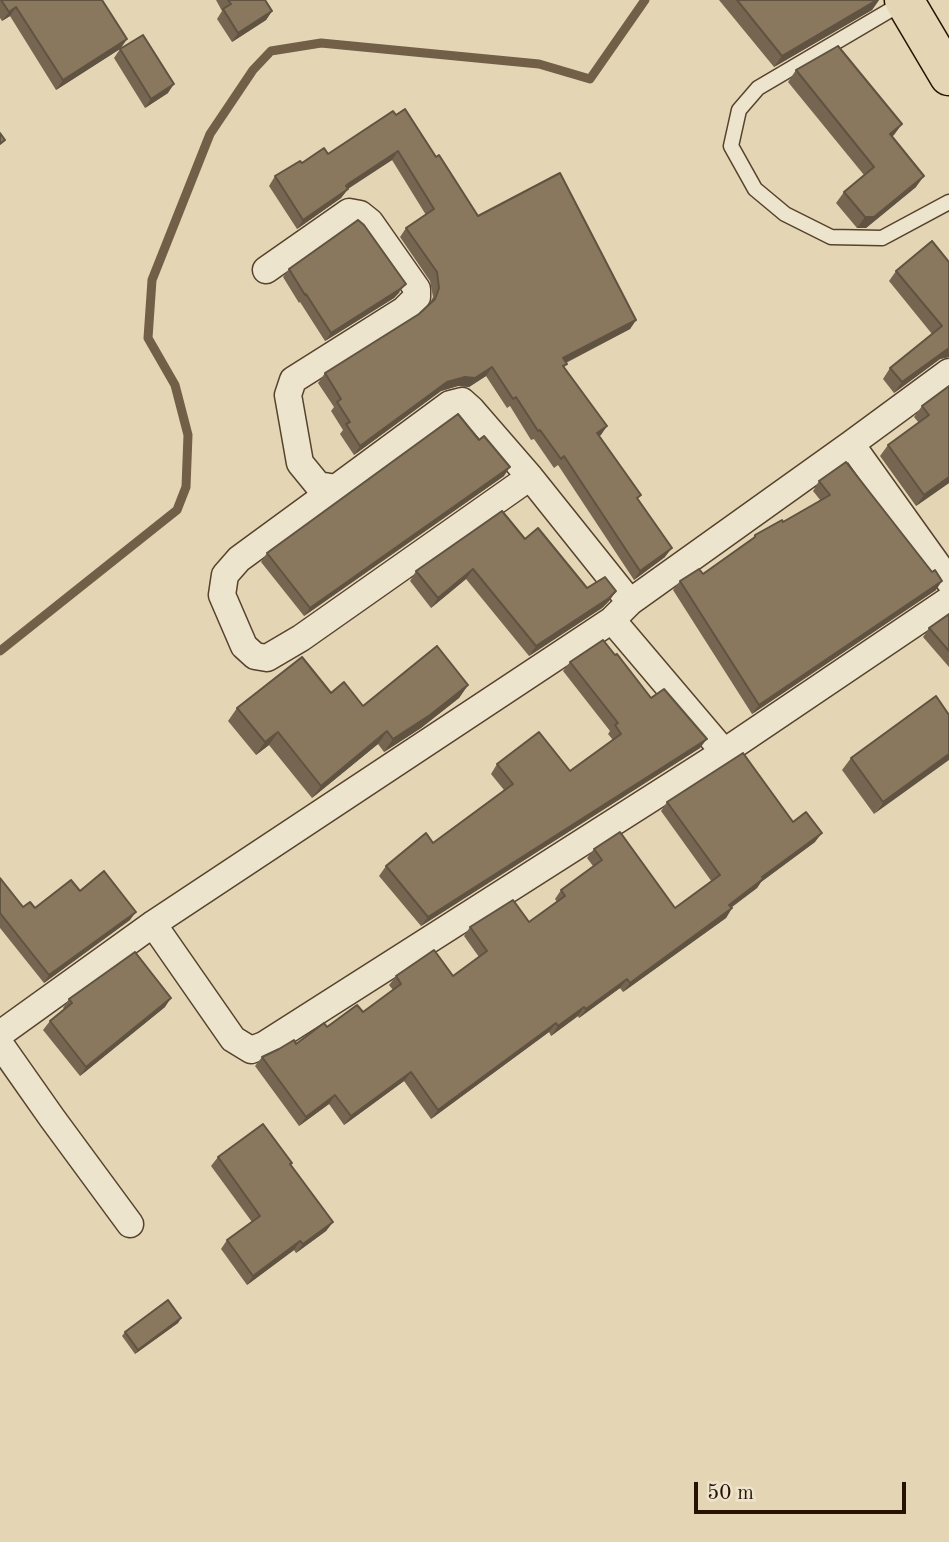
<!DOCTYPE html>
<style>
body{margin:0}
#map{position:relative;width:949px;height:1542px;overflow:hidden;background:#e4d6b4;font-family:"Old Standard TT",serif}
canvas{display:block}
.scale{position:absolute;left:694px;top:1482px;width:212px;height:32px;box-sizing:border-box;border:4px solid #271100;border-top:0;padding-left:9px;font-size:21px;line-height:24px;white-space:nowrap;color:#271100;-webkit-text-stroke:5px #ede4ce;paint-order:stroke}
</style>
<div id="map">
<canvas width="949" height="1542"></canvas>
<div class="scale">50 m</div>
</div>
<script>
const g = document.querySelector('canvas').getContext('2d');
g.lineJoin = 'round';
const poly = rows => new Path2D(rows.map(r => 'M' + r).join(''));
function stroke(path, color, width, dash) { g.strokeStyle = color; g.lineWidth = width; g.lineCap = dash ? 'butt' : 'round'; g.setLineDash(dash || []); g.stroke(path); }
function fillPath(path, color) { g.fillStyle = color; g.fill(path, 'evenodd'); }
const stream = poly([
 [0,651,177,510,186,487,188,435,175,385,148,338,152,280,210,134,253,70,271,51,321,43,539,64,590,79,645,0]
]);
const lane = poly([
 [904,2,758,88,739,110,731,146,755,189,785,214,831,237,882,238,949,202]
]);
const street = poly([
 [266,270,349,212,360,214,370,222,417,289,417,297,404,310,293,380,288,395,300,463,318,485,336,488,450,404,462,401,471,409,530,477,630,602],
 [851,444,949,581],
 [336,488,239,559,225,575,222,595,244,646,255,656,267,658,301,638,530,477],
 [612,620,724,752],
 [153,924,233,1039,251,1050,264,1045,724,752,949,600],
 [0,1034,153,924,612,620,630,602,851,444,949,372],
 [0,1044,52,1118,130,1224]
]);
const highway = poly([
 [904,0,949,76]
]);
const wall = poly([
 [0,0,102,0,127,39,120,49,56,90,10,16,2,21,0,18],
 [216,0,265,0,272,11,266,20,232,42,217,19,222,11],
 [719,0,879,0,872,10,774,67],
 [120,49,168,93,145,108,114,58],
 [796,70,902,124,892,136,916,187,866,228,857,228,836,203,844,192,864,175,788,82],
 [396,115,436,157,478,216,636,320,630,329,566,363,564,367,607,426,599,436,638,499,665,557,634,580,558,465,554,468,534,439,531,440,510,406,507,408,486,376,469,387,458,386,441,391,354,455,340,434,343,430,331,411,334,407,318,383,325,373,419,314,430,303,433,297,430,281,400,237,406,228,426,215,392,160,348,189,341,198,297,229,269,186,275,176,302,163,328,154],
 [949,262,949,357,940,359,894,393,883,379,890,368,932,334,889,281,896,271],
 [289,269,400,292,394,298,325,341,300,302,299,303,283,277],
 [949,386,949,483,916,506,880,456,888,445,919,423,914,417,922,406],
 [479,440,504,476,304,616,261,562,267,553],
 [819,481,936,590,752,714,673,590,680,581,703,574,752,540,755,535,783,522,821,501,813,491],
 [525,539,587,588,616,591,609,601,602,608,529,656,466,579,431,608,410,581,416,571],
 [949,614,949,667,923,637,929,628],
 [615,655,651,698,700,748,421,926,379,876,386,866,433,843,504,790,491,774,497,764,570,771,613,740,608,734,610,731,563,671,570,662],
 [468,685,459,698,421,728,384,752,378,744,312,798,269,745,256,755,228,721,237,708,331,693,363,706],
 [949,715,874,814,842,770,851,758],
 [667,802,793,822,815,842,761,882,757,888,731,907,732,908,726,918,623,992,620,988,579,1018,578,1016,551,1036,549,1032,431,1119,404,1081,344,1125,329,1104,299,1126,255,1066,262,1057,296,1044,327,1027,363,1012,393,990,389,985,396,976,453,976,479,957,464,936,470,927,529,922,557,902,555,899,561,890,593,866,587,858,594,849,675,908,712,882,661,811],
 [0,878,23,907,35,908,80,891,130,920,44,983,0,928],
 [69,999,165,1007,80,1076,43,1030,50,1021,64,1009,63,1008],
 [218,1157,291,1165,333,1222,326,1231,296,1253,294,1250,247,1285,221,1249,227,1240,252,1222,211,1166],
 [181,1318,178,1323,135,1354,122,1336,125,1332]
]);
const shadedWall = poly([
 [877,0,879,0,872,10,774,67,782,56],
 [16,7,10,16,2,21,9,12],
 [272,11,266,20,232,42,238,33],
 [127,39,120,49,56,90,63,80],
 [174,84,168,93,145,108,151,99],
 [902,124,894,135,882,145,890,134],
 [398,151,392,160,341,193,348,189,341,198,297,229,303,220,348,184],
 [924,176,916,187,866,228,857,228,865,217],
 [406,284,394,298,325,341,331,333],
 [636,320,630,329,557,367,563,358],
 [949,348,949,357,940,359,894,393,902,382],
 [492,367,486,376,469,387,458,386,441,391,354,455,360,446,447,382],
 [607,426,601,435,591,442,597,433],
 [510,467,504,476,304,616,310,608],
 [949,477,949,483,916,506,924,495],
 [672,548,665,557,634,580,640,571],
 [473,569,466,579,431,608,438,598],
 [942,581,936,590,752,714,759,705],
 [616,591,609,601,602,608,529,656,536,646],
 [468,685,459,698,421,728,384,752,393,739],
 [387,731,378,744,312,798,321,786],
 [278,732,269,745,256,755,265,742],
 [707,739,700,748,421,926,428,917],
 [949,754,949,760,874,814,883,802],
 [822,833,815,842,761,882,757,888,723,914,729,905,762,877],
 [732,908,726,918,623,992,630,983],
 [136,912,130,920,44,983,49,975],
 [627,979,620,988,579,1018,586,1009],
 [171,998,165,1007,80,1076,86,1067],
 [584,1007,578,1016,551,1036,558,1026],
 [556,1023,549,1032,431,1119,438,1110],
 [411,1072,404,1081,344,1125,351,1116],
 [335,1095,329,1104,299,1126,306,1117],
 [333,1222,326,1231,296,1253,303,1244],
 [300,1241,294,1250,247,1285,253,1276],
 [181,1318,178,1323,135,1354,138,1350]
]);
const building = poly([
 [1,0,102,0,127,39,63,80,16,7,9,12,1,0],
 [228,0,265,0,272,11,238,33,223,9,231,4,228,0],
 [737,0,877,0,782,56,737,0],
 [143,35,174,84,151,99,120,49,143,35],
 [838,46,902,124,890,134,924,176,874,217,865,217,844,192,874,167,796,70,838,46],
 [405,109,436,157,439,155,478,216,560,173,636,320,563,358,567,364,563,366,607,426,597,433,641,495,637,498,672,548,640,571,564,456,561,459,540,430,538,431,516,397,513,399,492,367,475,378,465,377,447,382,360,446,346,424,350,422,337,402,341,399,325,373,419,314,435,299,439,288,437,272,406,228,434,209,398,151,348,184,346,186,348,189,303,220,275,176,300,161,302,163,324,148,328,154,393,111,396,115,405,109],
 [0,133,5,140,0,144,0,133],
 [358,220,364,225,406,284,400,289,331,333,306,294,305,295,289,269,358,220],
 [932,241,949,262,949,348,902,382,890,368,942,326,896,271,932,241],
 [949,386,949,477,924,495,888,445,929,415,922,406,949,386],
 [458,414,479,440,484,436,510,467,310,608,267,553,458,414],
 [846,462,932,572,935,570,942,581,759,705,680,581,699,569,703,574,755,537,755,535,782,520,783,522,830,495,819,481,846,462],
 [502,511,525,539,538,528,587,588,605,577,616,591,609,598,536,646,473,569,438,598,416,571,502,511],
 [949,614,949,651,929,628,949,614],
 [603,640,615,655,617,654,651,698,664,689,707,739,428,917,386,866,426,833,433,843,513,784,497,764,539,732,570,771,621,734,615,725,618,723,570,662,603,640],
 [437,646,468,685,430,715,393,739,387,731,321,786,278,732,265,742,237,708,302,657,331,693,344,682,363,706,437,646],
 [936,696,949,715,949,754,883,802,851,758,936,696],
 [743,753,793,822,806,812,822,833,762,877,763,879,729,905,732,908,630,983,627,979,586,1009,584,1007,558,1026,556,1023,438,1110,411,1072,351,1116,335,1095,306,1117,262,1057,279,1049,294,1040,296,1044,324,1023,327,1027,357,1005,363,1012,401,984,396,976,434,950,453,976,487,951,470,927,513,900,529,922,565,896,561,890,602,860,594,849,620,832,675,908,720,875,667,802,743,753],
 [104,871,136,912,49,975,0,913,0,878,23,907,30,902,35,908,71,880,80,891,104,871],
 [135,952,171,998,86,1067,50,1021,72,1003,69,999,135,952],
 [263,1124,292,1163,290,1164,333,1222,303,1244,300,1241,253,1276,227,1240,260,1216,218,1157,263,1124],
 [168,1300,181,1318,138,1350,125,1332,168,1300]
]);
stroke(stream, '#725f47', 9);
stroke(lane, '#56422d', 17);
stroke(street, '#56422d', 29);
stroke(highway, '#271100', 41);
stroke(lane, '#ede4ce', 14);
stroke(street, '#ede4ce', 26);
stroke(highway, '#e4d6b4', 38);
fillPath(wall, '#766651');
fillPath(shadedWall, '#605342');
fillPath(building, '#89775e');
stroke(building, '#605342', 2);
</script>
